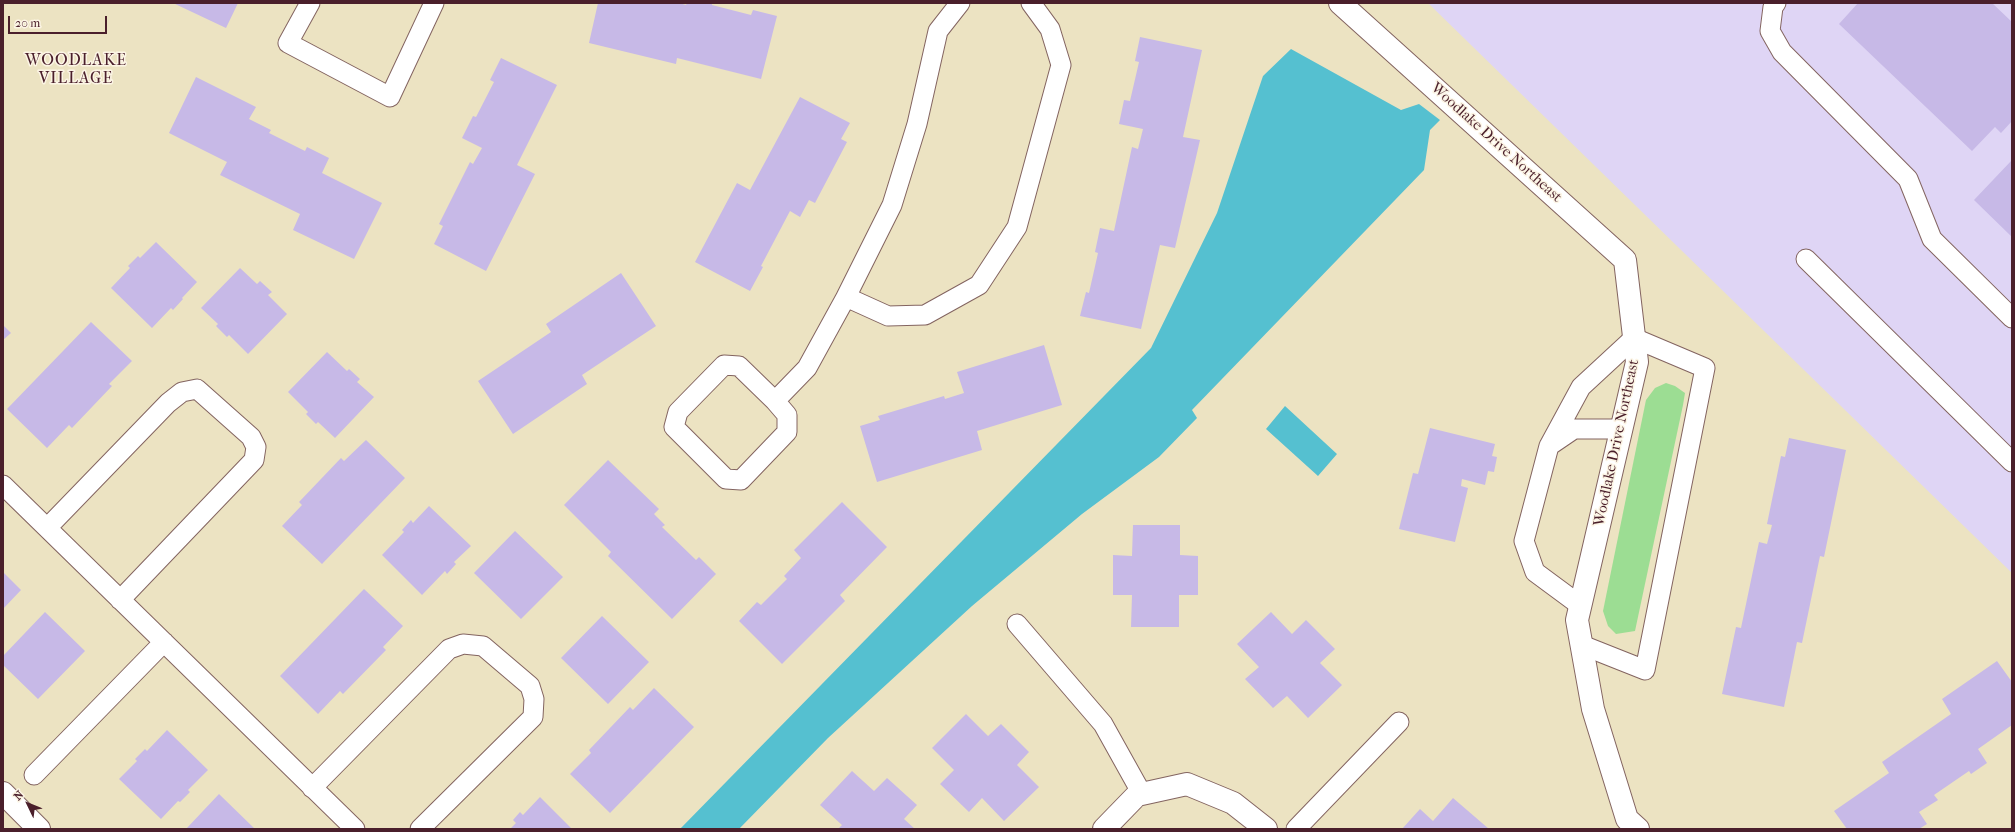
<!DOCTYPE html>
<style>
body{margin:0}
#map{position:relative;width:2015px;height:832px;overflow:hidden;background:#ece3c2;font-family:"IM FELL French Canon",serif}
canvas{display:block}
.frame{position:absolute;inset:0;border:4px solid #4a1f2b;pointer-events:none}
.north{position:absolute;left:8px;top:784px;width:40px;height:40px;-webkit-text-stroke:3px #fcf5e5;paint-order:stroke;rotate:313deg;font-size:11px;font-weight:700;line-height:16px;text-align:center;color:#4a1f2b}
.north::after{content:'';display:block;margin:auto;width:14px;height:18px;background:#4a1f2b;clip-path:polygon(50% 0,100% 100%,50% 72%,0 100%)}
.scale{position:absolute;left:8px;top:16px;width:99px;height:18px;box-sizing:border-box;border:2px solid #4a1f2b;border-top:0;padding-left:5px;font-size:12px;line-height:14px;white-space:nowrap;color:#4a1f2b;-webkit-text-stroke:3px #fcf5e5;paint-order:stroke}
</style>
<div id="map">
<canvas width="2015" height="832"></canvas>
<div class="frame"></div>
<div class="north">N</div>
<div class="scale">20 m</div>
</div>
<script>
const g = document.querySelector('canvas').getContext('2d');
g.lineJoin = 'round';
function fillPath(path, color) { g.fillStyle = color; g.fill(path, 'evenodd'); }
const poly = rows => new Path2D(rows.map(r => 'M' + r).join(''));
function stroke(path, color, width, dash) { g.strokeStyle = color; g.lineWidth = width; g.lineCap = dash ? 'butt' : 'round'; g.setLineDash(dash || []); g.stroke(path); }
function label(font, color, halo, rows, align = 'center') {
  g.font = font + ' "IM FELL French Canon",serif'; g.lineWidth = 3; g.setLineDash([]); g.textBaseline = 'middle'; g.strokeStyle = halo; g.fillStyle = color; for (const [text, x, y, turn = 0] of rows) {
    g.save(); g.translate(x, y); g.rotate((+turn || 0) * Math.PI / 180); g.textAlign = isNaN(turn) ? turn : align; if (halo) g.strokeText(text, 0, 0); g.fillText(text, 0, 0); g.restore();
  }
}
const built = poly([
 [1428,3,2012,3,2012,573]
]);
const green = poly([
 [1666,383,1675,386,1685,393,1683,405,1635,631,1616,634,1608,626,1603,611,1646,400,1655,388]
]);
const water = poly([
 [1291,49,1401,110,1419,104,1440,120,1430,130,1424,170,1192,410,1197,418,1159,457,1082,514,972,606,828,738,739,829,680,829,1151,348,1217,213,1263,76],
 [1285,406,1337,454,1318,476,1266,429]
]);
const building = poly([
 [173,3,238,3,226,28],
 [598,3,679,3,686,5,687,3,712,3,712,5,751,15,753,10,777,16,761,79,677,58,676,64,589,43],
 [1858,3,1992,3,2012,22,2012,121,2001,133,1995,127,1972,151,1839,24],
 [1140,37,1202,50,1183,137,1200,140,1175,248,1160,245,1141,329,1080,316,1086,292,1089,293,1098,253,1095,252,1100,228,1114,231,1132,147,1138,149,1143,129,1119,124,1124,100,1130,101,1139,62,1135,61],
 [501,58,557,85,517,165,535,174,486,271,434,244,443,226,439,224,470,162,473,164,482,148,462,138,473,116,476,117,494,82,490,80],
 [196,77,256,107,249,119,271,130,269,133,305,151,307,147,329,158,322,173,382,203,354,259,293,230,300,214,220,175,227,162,169,133],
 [800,97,850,123,841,139,847,142,815,203,809,200,800,217,790,211,761,266,763,267,750,291,695,262,737,183,750,190],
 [2012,160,2012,237,1974,200],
 [156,242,197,282,182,298,183,299,173,310,171,308,152,328,111,288,130,268,128,266,138,256,140,258],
 [240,268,257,284,260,281,272,292,268,295,287,314,248,354,229,335,227,337,216,326,218,324,201,308],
 [621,273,656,326,582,375,587,384,513,434,478,381,551,332,546,324],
 [91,322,132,361,109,384,112,386,72,428,69,425,47,448,7,409],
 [3,325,11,333,3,340],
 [1044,345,1062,405,977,431,982,450,877,482,860,426,880,420,878,416,944,396,945,399,964,393,957,372],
 [327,352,347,371,349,369,360,379,357,382,374,397,335,438,318,422,316,424,306,414,308,412,288,392],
 [1430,428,1495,444,1492,456,1497,457,1494,472,1488,471,1485,485,1462,479,1461,486,1468,488,1455,542,1399,529,1413,473,1418,474],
 [1789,438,1846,450,1824,557,1820,556,1802,643,1797,642,1784,707,1722,694,1736,627,1741,628,1759,542,1767,544,1772,525,1767,524,1781,456,1785,457],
 [366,440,405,478,322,564,282,526,302,505,299,502,341,458,344,461],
 [608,460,659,509,654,514,665,525,662,527,696,560,699,557,716,574,672,619,608,556,611,552,564,505],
 [842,502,887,547,840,595,845,601,782,664,739,621,757,602,761,605,787,579,784,576,801,558,794,550],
 [429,506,471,546,454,562,456,564,447,574,445,571,422,595,382,555,404,532,402,530,411,520,413,523],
 [1133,525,1180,525,1180,555,1198,556,1198,595,1179,595,1179,627,1131,627,1132,595,1113,595,1113,555,1132,556],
 [515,531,563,577,521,619,474,573],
 [3,572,21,590,3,609],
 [364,589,403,626,383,647,386,650,343,694,340,691,318,714,280,676],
 [45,612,85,651,38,699,3,665,3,656],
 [1271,612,1292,634,1306,620,1335,649,1320,663,1342,685,1308,718,1287,696,1273,708,1245,679,1259,667,1237,644],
 [602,616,649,662,608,704,561,658],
 [1997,661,2012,682,2012,725,1978,749,1987,763,1971,774,1969,771,1934,795,1938,800,1919,812,1927,824,1919,829,1847,829,1834,811,1889,773,1882,762,1951,714,1942,699],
 [654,688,694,727,610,813,570,774,591,753,589,750,630,707,633,710],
 [966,714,988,736,1001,724,1029,752,1017,765,1039,787,1004,821,982,798,969,812,940,784,954,770,932,748],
 [167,730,208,770,188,790,190,792,180,802,178,801,161,819,119,779,137,761,135,759,145,749,147,751],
 [852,771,874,791,887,778,917,805,904,819,915,829,838,829,842,825,820,805],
 [219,794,255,829,186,829],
 [540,797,572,829,510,829,516,823,513,820,520,812,523,815],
 [1453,798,1489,829,1402,829,1420,809,1433,821]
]);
const service = poly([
 [310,3,288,43,390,97,434,3],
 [960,3,938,31,917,124,892,205,846,297,888,316,925,315,979,285,1017,227,1061,65,1050,29,1031,3],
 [1776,3,1773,7,1770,31,1782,52,1908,179,1932,239,2012,318],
 [1806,259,2012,462],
 [775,401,787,415,787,432,741,480,726,479,674,427,678,412,724,365,739,366,775,401,807,368,846,297],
 [1549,446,1581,387,1634,338,1705,368,1645,670,1582,645],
 [3,485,355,829],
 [47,528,168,403,182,392,197,389,251,437,256,447,254,460,120,600],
 [1581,606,1535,572,1524,541,1549,446,1574,429,1621,429],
 [1017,624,1103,724,1142,794],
 [34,775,164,642],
 [312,788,449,649,463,644,483,646,530,686,534,699,533,717,420,829],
 [1296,829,1399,722]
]);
const minor = poly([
 [1340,3,1625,260,1637,362,1577,620,1593,709,1627,819,1638,829],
 [3,793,39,829],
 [1104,829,1137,795,1187,784,1233,803,1266,829]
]);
const streetNames = [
 ["Woodlake Drive Northeast",1496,143,42],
 ["Woodlake Drive Northeast",1617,443,-78]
];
const neighbourhoodNames = [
 ["WOODLAKE",76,61],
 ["VILLAGE",76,79]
];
fillPath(built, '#dfd5f5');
fillPath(green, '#9cdd93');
fillPath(water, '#55c0d0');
fillPath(building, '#c7b9e7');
stroke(service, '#836460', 21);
stroke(minor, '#836460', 24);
stroke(service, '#fff', 19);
stroke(minor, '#fff', 22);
label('15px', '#4a1f2b', '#fcf5e5', streetNames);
g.letterSpacing = '1px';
label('16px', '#4a1f2b', '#fcf5e5', neighbourhoodNames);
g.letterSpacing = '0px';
</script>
